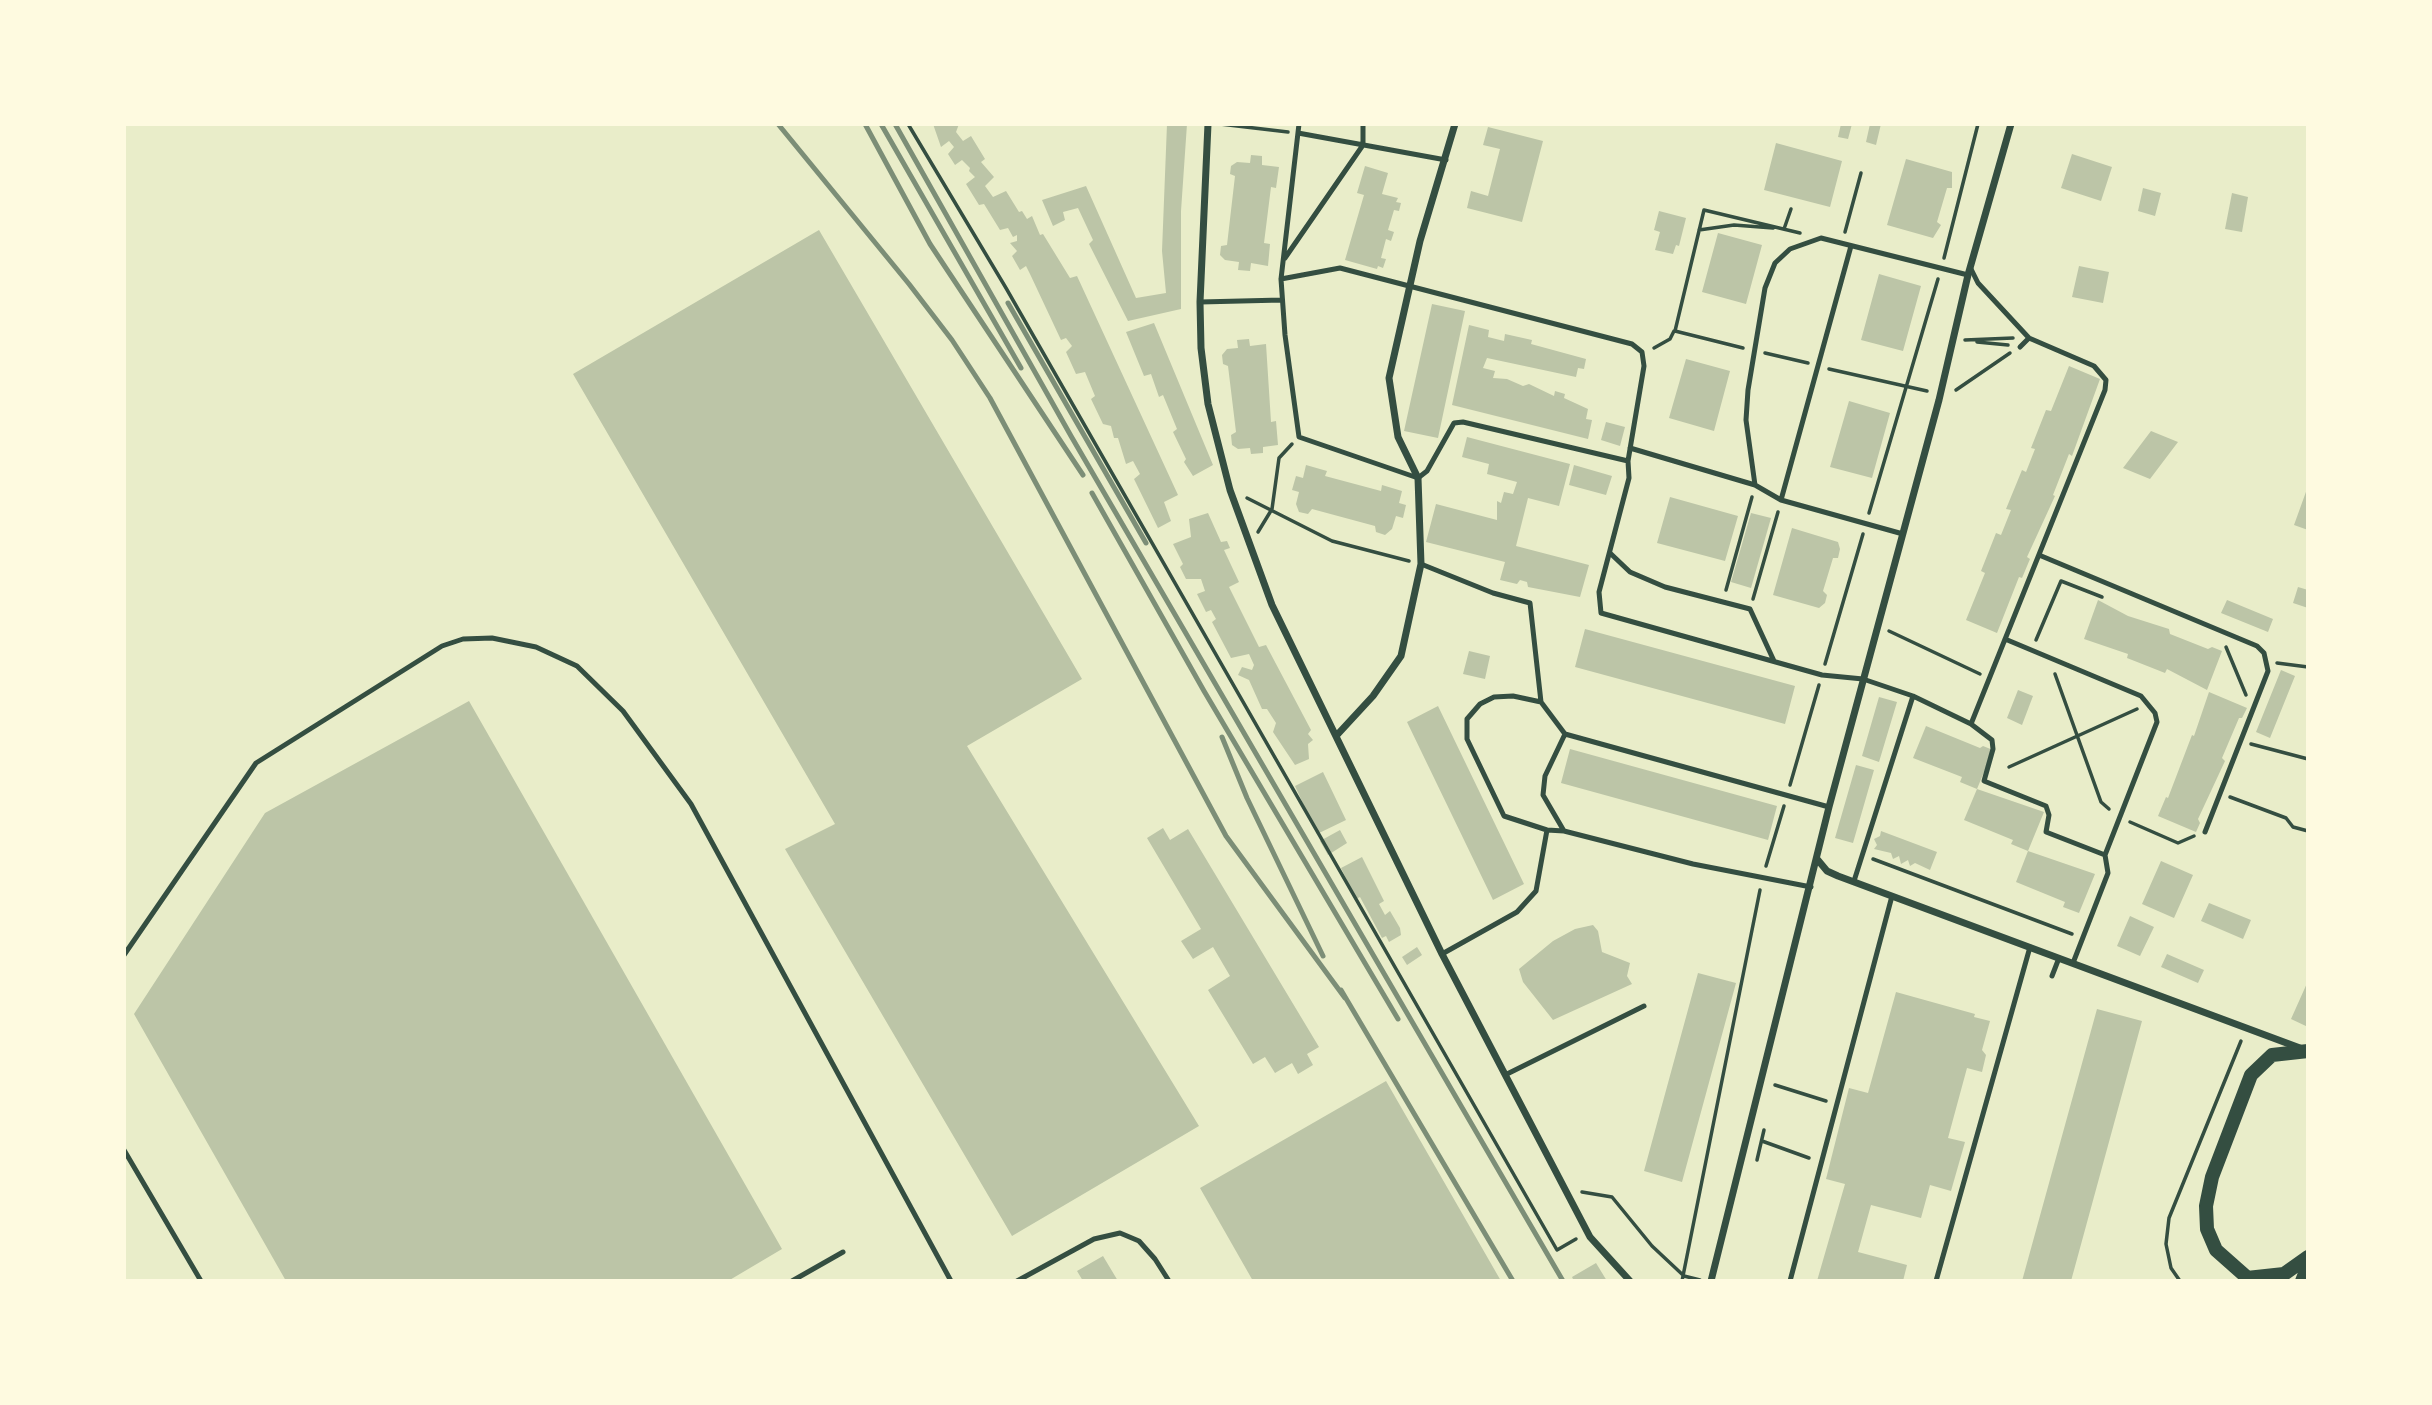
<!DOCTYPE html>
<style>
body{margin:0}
#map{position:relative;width:2432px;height:1405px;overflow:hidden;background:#e9edc9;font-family:"Nunito Sans",sans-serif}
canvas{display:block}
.frame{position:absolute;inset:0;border:126px solid #fefae0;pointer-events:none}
</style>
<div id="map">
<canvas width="2432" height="1405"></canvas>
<div class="frame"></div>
</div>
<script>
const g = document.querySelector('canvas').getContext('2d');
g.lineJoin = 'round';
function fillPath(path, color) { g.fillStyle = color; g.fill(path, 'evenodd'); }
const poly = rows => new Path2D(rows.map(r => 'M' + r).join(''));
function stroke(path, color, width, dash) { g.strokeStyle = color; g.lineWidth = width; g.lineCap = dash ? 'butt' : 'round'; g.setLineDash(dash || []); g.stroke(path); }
const building = poly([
 [933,124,959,124,956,132,963,141,971,136,985,159,981,162,994,177,985,186,993,197,1006,191,1019,212,1022,211,1027,219,1032,216,1040,235,1043,234,1070,278,1077,276,1178,495,1164,502,1171,521,1158,528,1134,479,1140,474,1133,461,1126,464,1118,438,1114,438,1111,426,1103,424,1091,399,1095,396,1085,372,1076,374,1066,352,1072,346,1066,338,1061,340,1030,274,1026,266,1020,270,1012,256,1017,251,1010,243,1017,241,1017,235,1013,237,1008,228,1000,230,984,204,979,205,966,184,975,177,969,171,970,168,962,160,955,165,948,154,954,147,949,141,941,147],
 [1167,124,1187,124,1181,211,1181,309,1128,321,1089,244,1093,240,1078,208,1063,212,1065,220,1053,226,1042,200,1086,186,1136,298,1166,293,1162,251],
 [1841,124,1852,124,1848,139,1838,137],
 [1870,124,1881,124,1876,145,1866,142],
 [1488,127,1543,141,1522,222,1467,208,1471,191,1488,196,1500,149,1483,145],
 [1776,143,1842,161,1830,207,1764,190],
 [2072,154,2112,167,2101,201,2061,188],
 [1251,155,1262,156,1262,165,1279,167,1276,188,1271,187,1264,243,1270,244,1268,266,1251,263,1250,271,1238,270,1239,262,1225,260,1220,255,1221,246,1227,245,1235,176,1230,174,1231,166,1237,162,1250,163],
 [1906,159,1952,172,1952,188,1947,188,1937,222,1941,225,1933,238,1887,225],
 [1365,166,1388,173,1382,194,1398,198,1396,202,1401,203,1399,211,1394,210,1388,230,1394,232,1391,241,1386,239,1381,258,1386,259,1383,268,1378,266,1377,269,1345,260,1364,195,1357,193],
 [2143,188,2161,193,2155,216,2138,211],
 [2232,193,2248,197,2242,232,2225,229],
 [1659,211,1686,218,1679,246,1676,245,1673,254,1655,250,1660,232,1654,230],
 [819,230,1082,679,967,746,1199,1126,1012,1236,785,849,835,824,573,374],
 [1718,233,1762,245,1746,304,1702,292],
 [2079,266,2109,272,2103,303,2072,297],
 [1879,274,1921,286,1903,351,1861,340],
 [1432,304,1465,311,1438,438,1404,431],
 [1154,323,1213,465,1193,476,1184,462,1186,459,1173,432,1177,429,1163,395,1159,397,1151,374,1144,376,1126,332],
 [1469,325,1489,330,1488,337,1504,341,1505,334,1532,340,1531,344,1586,359,1584,369,1578,368,1576,377,1487,358,1483,368,1495,371,1493,378,1507,379,1523,386,1529,384,1554,396,1555,391,1565,394,1564,398,1588,409,1586,419,1592,420,1588,439,1452,405],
 [1249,339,1250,346,1266,344,1271,422,1276,421,1278,445,1263,447,1263,453,1251,454,1250,448,1238,449,1232,445,1231,435,1236,432,1228,366,1223,364,1222,355,1227,349,1238,348,1237,340],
 [1686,359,1730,371,1714,431,1669,418],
 [2069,366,2100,379,2072,456,2069,454,2053,495,2055,496,2027,557,2030,559,2022,578,2019,577,1997,633,1966,620,1985,573,1981,571,1996,533,2001,535,2011,510,2006,509,2022,470,2026,472,2035,449,2031,448,2046,410,2051,411],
 [1849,401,1890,413,1872,478,1830,467],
 [1606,422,1625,427,1620,446,1601,440],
 [2151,431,2178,442,2150,479,2123,468],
 [1467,437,1570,464,1559,506,1528,498,1516,546,1589,565,1580,597,1528,587,1527,582,1520,580,1517,584,1500,580,1505,562,1426,542,1436,504,1497,520,1497,501,1501,503,1504,492,1513,494,1517,482,1487,474,1489,464,1462,457],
 [1306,465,1327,471,1325,476,1381,491,1382,485,1402,491,1399,503,1406,505,1403,518,1396,516,1392,529,1385,535,1376,532,1375,526,1312,509,1308,514,1299,512,1296,504,1299,492,1292,490,1296,476,1303,478],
 [1574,465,1612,476,1606,495,1569,485],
 [2307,489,2308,489,2308,530,2294,525],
 [1670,497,1738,516,1725,561,1657,543],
 [1208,513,1221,542,1227,541,1230,548,1224,550,1239,582,1229,587,1259,647,1266,645,1311,730,1308,734,1313,740,1308,744,1309,759,1295,765,1273,732,1276,723,1267,709,1262,709,1249,680,1238,675,1242,667,1252,670,1254,665,1249,654,1231,658,1212,622,1216,619,1211,610,1206,612,1197,594,1205,591,1201,579,1186,579,1180,567,1183,564,1173,544,1191,537,1189,519],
 [1751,513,1771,518,1751,588,1731,582],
 [1792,528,1838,542,1840,549,1838,558,1833,558,1823,591,1827,595,1825,603,1819,608,1773,595],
 [2298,587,2308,590,2308,608,2293,603],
 [2098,600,2128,616,2169,629,2170,634,2208,649,2212,647,2222,651,2207,690,2167,669,2165,673,2127,658,2128,654,2084,639],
 [2227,600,2273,619,2268,632,2221,613],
 [1585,629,1795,686,1785,724,1575,667],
 [1469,651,1490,656,1485,679,1463,674],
 [2281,670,2295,676,2270,738,2256,732],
 [2018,690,2033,696,2022,725,2007,718],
 [2209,692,2247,708,2242,718,2239,718,2222,758,2225,761,2198,819,2200,823,2196,832,2158,816,2166,797,2168,798,2192,735,2194,736],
 [1879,697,1897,702,1879,762,1862,756],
 [469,701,782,1249,728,1281,286,1281,134,1014,265,813],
 [1438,706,1524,884,1493,900,1407,722],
 [1926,726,1980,748,1983,746,1993,750,1977,789,1960,782,1962,777,1913,758],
 [1570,749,1777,806,1768,840,1561,783],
 [1856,765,1874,770,1853,843,1835,838],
 [1323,772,1346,820,1317,834,1295,786],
 [1977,789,2044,812,2028,851,2011,844,2013,840,1964,820],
 [1163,828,1170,840,1188,829,1319,1047,1307,1054,1313,1065,1298,1074,1292,1063,1275,1073,1265,1057,1253,1064,1208,990,1230,976,1213,947,1193,959,1181,941,1201,929,1147,838],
 [1340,830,1347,843,1328,855,1320,841],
 [1881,831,1937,852,1930,870,1915,863,1910,866,1908,860,1901,864,1899,856,1893,859,1891,853,1874,849,1877,845,1874,839,1880,836],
 [2028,851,2095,874,2079,913,2063,907,2065,902,2016,882],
 [1362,857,1384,901,1379,904,1385,915,1390,911,1400,928,1401,935,1389,942,1386,936,1382,938,1360,897,1356,899,1341,868],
 [2161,861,2193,875,2174,918,2142,904],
 [2209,903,2251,920,2243,939,2201,921],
 [2130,916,2154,927,2140,956,2117,946],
 [1593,925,1598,931,1602,952,1630,963,1627,976,1632,984,1553,1020,1523,982,1519,969,1553,941,1575,929],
 [1417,947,1422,955,1407,965,1402,957],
 [2167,954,2204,970,2198,983,2161,967],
 [1698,973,1736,983,1682,1182,1644,1171],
 [2308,981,2308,1027,2291,1019],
 [1896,992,1975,1014,1974,1017,1990,1021,1982,1050,1986,1055,1982,1072,1967,1068,1948,1138,1965,1142,1951,1191,1930,1185,1921,1218,1871,1205,1858,1252,1907,1265,1903,1281,1817,1281,1845,1184,1826,1179,1849,1088,1868,1093],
 [2097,1009,2142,1021,2071,1281,2022,1281],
 [1386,1081,1501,1281,1253,1281,1200,1188],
 [1103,1256,1118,1281,1083,1281,1077,1271],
 [1596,1263,1607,1281,1574,1281,1572,1277]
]);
const path = poly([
 [908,124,1006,288,1557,1250,1576,1239],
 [1220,124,1288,132],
 [1784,229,1791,209],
 [1699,230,1734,225,1773,228],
 [1845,232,1861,173],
 [1944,258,1978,124],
 [1965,340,2013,338],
 [1977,342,2008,345],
 [1654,348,1670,339,1674,331],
 [1743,348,1675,331,1704,210,1800,233],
 [1765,353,1808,363],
 [1829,369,1927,391],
 [1956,390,2010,353],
 [1247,498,1332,541,1409,561],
 [1869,513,1938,279],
 [1258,532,1272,509,1279,458,1292,444],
 [1726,590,1752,497],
 [1753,599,1778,512],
 [1889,631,1980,674],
 [2036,640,2061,581,2102,597],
 [2226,647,2246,695],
 [2277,663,2308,667],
 [1825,664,1863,534],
 [2055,674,2101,802,2109,809],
 [2251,744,2308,759],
 [2009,767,2137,709],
 [1790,785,1819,685],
 [2230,797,2286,818,2293,827,2308,831],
 [2130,822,2178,843,2194,836],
 [1873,859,2072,934],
 [1766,866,1784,806],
 [1775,1085,1826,1101],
 [1762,1141,1809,1158],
 [1757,1160,1764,1130],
 [1582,1192,1612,1197,1652,1246,1684,1276,1700,1280],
 [1682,1281,1760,890],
 [2180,1281,2171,1268,2166,1244,2169,1218,2241,1041]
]);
const service = poly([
 [1298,133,1446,160],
 [1285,258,1363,145,1363,124],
 [1281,279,1340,268,1632,344,1642,352,1644,366,1628,461,1463,422,1454,423,1427,471,1418,478,1299,437,1285,335,1281,279,1299,124],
 [1200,302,1282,300],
 [2020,347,2029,338],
 [1630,448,1755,485,1781,500,1903,534],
 [1628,461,1629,478,1599,592,1601,613,1822,675,1863,679,1913,696,1854,881],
 [1755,485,1746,420,1748,390,1765,288,1775,263,1790,249,1821,238,1968,275],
 [1781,500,1851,246],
 [1610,553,1630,572,1665,587,1750,609,1774,661],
 [2039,555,2257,646,2264,653,2268,671,2205,832],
 [1421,564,1493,593,1530,603,1541,702],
 [2005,639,2141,696,2155,713,2157,722,2105,855,2108,873,2073,963],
 [1913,696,1971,724,2105,390,2106,380,2094,366,2029,338,1978,283,1970,267],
 [1971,724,1992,740,1993,749,1984,781,2046,806,2049,815,2046,832,2105,855],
 [1564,831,1543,795,1545,776,1565,734],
 [1811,887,1693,864,1564,831,1547,830,1504,816,1467,739,1467,719,1480,704,1494,697,1513,696,1541,702,1565,734,1829,807],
 [1442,954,1517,912,1536,891,1547,830],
 [124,955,256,763,442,646,463,639,492,638,536,647,577,666,623,711,691,804,951,1281],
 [2052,976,2059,958],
 [1505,1075,1644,1006],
 [124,1150,201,1281],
 [792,1281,843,1252],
 [1017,1281,1094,1239,1120,1233,1139,1241,1155,1259,1169,1281],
 [1790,1281,1892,896],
 [1936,1281,2030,947]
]);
const minor = poly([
 [1208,124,1200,302,1201,348,1208,404,1230,490,1272,605,1442,954,1590,1237,1630,1281],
 [1337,735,1373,696,1401,656,1421,564,1418,478,1398,437,1389,378,1420,241,1455,124],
 [1817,859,1827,871,1838,876,2300,1048],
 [1711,1281,1829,807,1939,400,1968,275,2011,124]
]);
const secondary = poly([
 [2247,1278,2284,1274,2308,1257],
 [2251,1281,2216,1250,2207,1229,2206,1206,2212,1177,2251,1075,2272,1055,2308,1051],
 [2302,1281,2308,1266]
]);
const rail = poly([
 [778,124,909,284,952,340,990,398,1226,836,1345,998],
 [865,124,930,244,1083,475],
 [881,124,1021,368],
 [895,124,1071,436,1563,1281],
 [1008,303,1146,543],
 [1092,493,1204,691,1398,1019],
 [1222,737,1247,798,1323,956],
 [1341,990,1513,1281]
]);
fillPath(building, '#bcc5a7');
stroke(path, '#344e41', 3.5);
stroke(service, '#344e41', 5);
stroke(minor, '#344e41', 7);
stroke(secondary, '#344e41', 14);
stroke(rail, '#7c8e77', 5);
</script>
